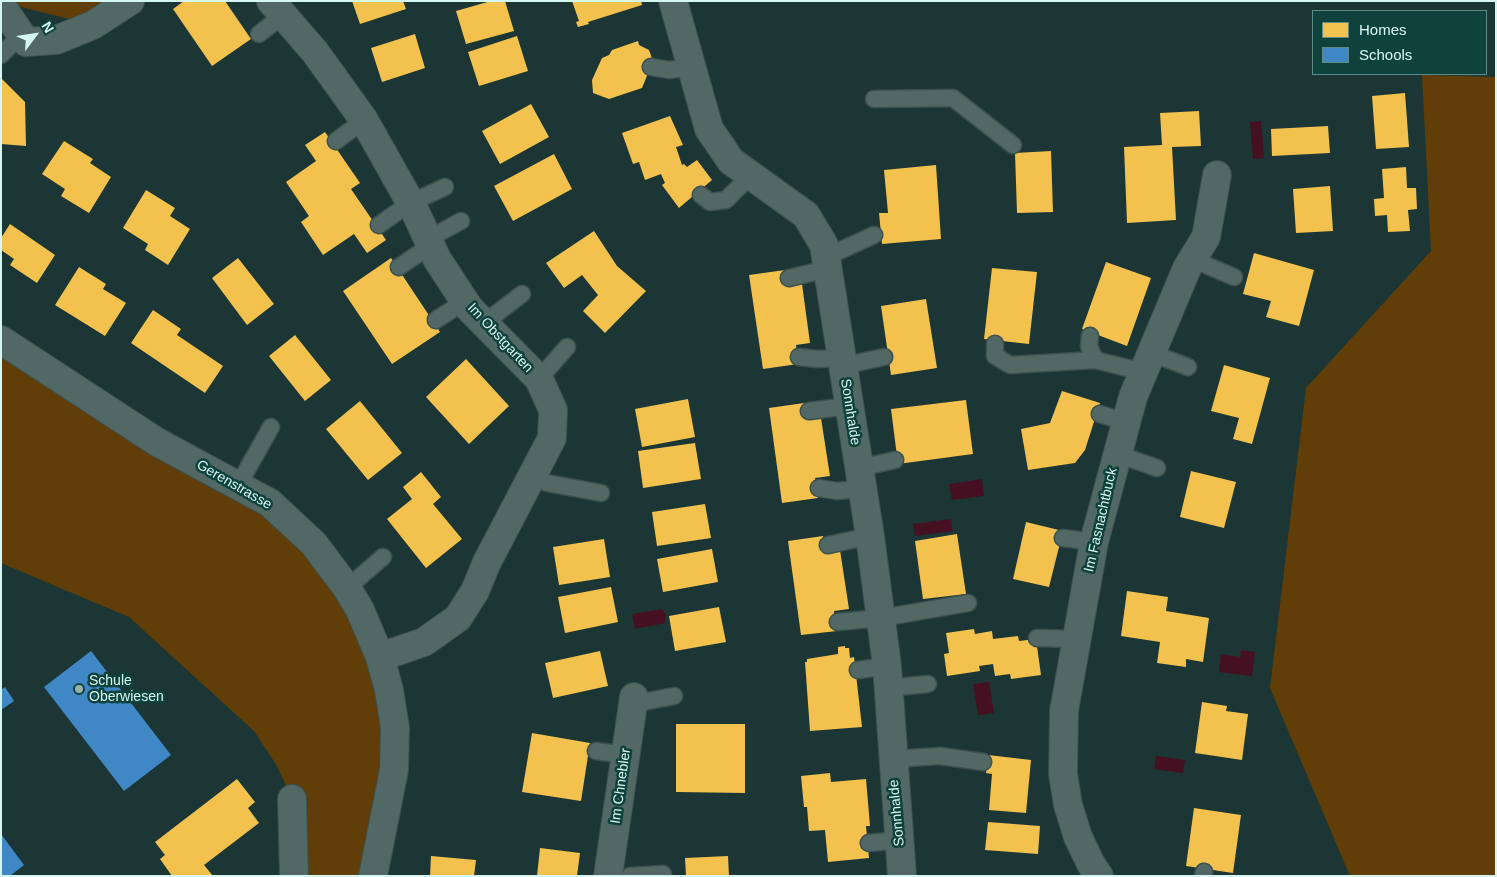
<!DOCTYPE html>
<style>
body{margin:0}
#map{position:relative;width:1497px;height:877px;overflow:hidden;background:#1b3634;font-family:Arial,sans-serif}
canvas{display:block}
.frame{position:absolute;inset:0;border:2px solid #d6f6f1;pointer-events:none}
.legend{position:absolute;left:1312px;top:10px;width:175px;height:65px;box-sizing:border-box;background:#0f423d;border:1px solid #5f8a85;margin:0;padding:6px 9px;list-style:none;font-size:15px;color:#d6f6f1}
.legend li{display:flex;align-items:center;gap:10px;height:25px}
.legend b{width:25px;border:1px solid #5f8a85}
.north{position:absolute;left:10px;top:10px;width:50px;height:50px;-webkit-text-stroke:4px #0f423d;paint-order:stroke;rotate:59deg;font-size:14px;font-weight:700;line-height:20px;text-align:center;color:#d6f6f1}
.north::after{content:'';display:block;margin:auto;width:18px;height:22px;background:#d6f6f1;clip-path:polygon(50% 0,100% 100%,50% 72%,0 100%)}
</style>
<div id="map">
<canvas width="1497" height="877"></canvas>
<div class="frame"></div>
<ul class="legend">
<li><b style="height:14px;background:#f2c14e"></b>Homes</li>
<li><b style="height:14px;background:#3f88c5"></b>Schools</li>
</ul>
<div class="north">N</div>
</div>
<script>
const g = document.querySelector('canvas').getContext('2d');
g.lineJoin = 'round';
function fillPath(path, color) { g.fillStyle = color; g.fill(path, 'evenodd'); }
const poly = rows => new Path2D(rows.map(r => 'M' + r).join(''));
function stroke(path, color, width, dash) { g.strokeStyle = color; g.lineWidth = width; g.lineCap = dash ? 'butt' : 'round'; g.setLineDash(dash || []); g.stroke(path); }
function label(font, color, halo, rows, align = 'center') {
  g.font = font + ' Arial,sans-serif'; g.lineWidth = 5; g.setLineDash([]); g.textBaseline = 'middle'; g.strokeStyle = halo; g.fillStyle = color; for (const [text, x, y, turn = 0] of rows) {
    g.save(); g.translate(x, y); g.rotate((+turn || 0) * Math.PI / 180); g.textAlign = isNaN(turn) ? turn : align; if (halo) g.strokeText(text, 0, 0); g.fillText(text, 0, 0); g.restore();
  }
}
const green = poly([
 [11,1,130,1,93,25,13,5],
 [1422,75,1496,77,1496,876,1350,876,1270,688,1306,388,1431,251],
 [1,340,314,544,389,690,373,876,294,876,292,799,277,766,254,731,129,617,1,563]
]);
const water = poly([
 [1261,121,1264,158,1253,159,1250,122],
 [982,479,984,496,952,500,949,484],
 [951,519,953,531,915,536,913,524],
 [662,609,666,614,665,623,635,629,632,614],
 [1241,650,1255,652,1252,676,1219,672,1221,654,1240,657],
 [989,682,994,713,978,715,973,684],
 [1156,756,1185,760,1183,773,1154,769]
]);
const homes = poly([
 [184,1,225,1,251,39,212,66,173,9],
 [352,1,403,1,406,9,360,24],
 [491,1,505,1,514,31,466,44,456,11],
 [572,1,641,1,642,5,588,22,589,24,578,27,576,22,579,21],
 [415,34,425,68,382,82,371,48],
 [517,36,528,71,479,86,468,52],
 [638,41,639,45,649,50,653,61,642,88,609,99,593,93,592,80,602,58,609,55,612,50],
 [1,78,25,102,26,146,1,144],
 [1405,93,1409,147,1376,149,1372,96],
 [531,104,549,137,500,164,482,131],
 [1199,111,1201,146,1172,147,1176,220,1127,223,1124,147,1162,145,1160,113],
 [670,116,683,145,676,147,682,165,684,164,687,167,697,160,712,180,679,208,662,185,665,183,661,174,645,180,639,162,633,164,622,133],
 [1328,126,1330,153,1272,156,1271,129],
 [325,132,360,183,351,189,386,240,367,253,354,234,323,255,301,222,309,216,286,182,316,161,305,145],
 [64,141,93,159,90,163,111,177,89,213,61,196,65,189,42,174],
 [1051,151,1053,212,1017,213,1015,153],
 [554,154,572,189,513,221,494,186],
 [936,165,941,239,882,244,879,213,888,213,884,170],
 [1406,167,1407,188,1416,188,1417,209,1408,210,1410,231,1388,232,1387,215,1375,216,1374,199,1384,198,1382,169],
 [1330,186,1333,231,1296,233,1293,189],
 [146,190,175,208,170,216,190,229,168,265,145,250,148,244,123,228],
 [10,224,55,255,37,283,10,265,14,259,1,250,1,238],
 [594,231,617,266,646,291,605,333,583,311,598,295,582,275,564,288,546,263],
 [1254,253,1314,270,1299,326,1266,317,1271,301,1243,294],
 [238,258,274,304,247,325,212,278],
 [391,258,440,332,392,364,343,291],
 [1106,262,1151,278,1127,346,1082,329],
 [79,267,106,284,103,289,126,303,105,336,55,305],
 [992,268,1037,272,1029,344,984,339],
 [785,270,787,286,802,284,810,343,796,345,798,364,763,369,749,275],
 [926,299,937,368,891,375,881,306],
 [153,310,181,329,177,335,223,366,205,393,131,343],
 [295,335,331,380,305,401,269,356],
 [466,359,509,406,469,444,426,397],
 [1224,365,1270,378,1252,444,1233,439,1239,418,1211,411],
 [1062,391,1100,403,1085,450,1075,463,1028,470,1021,429,1050,423],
 [688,399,695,437,642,447,635,409],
 [966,400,973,454,898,464,891,409],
 [360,401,402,453,368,480,326,429],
 [804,403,807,420,821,418,830,476,815,478,818,498,782,503,769,408],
 [695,443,701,479,643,488,638,451],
 [1191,471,1236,482,1224,528,1180,517],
 [421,472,441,497,433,504,462,539,426,568,387,519,412,499,403,487],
 [705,504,711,538,657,546,652,512],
 [1026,522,1063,531,1049,587,1013,579],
 [957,534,966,594,923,599,915,541],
 [823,536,826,552,840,550,849,609,834,611,837,631,801,635,788,541],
 [604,539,610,577,559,585,553,547],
 [712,549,718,582,663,592,657,559],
 [611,587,618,622,565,633,558,597],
 [1127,591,1168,597,1166,611,1209,618,1203,662,1186,659,1186,667,1157,663,1160,642,1121,636],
 [719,607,726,642,675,651,669,616],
 [974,629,975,634,992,631,993,639,1018,636,1019,641,1036,639,1041,675,1011,679,1010,674,995,676,993,664,979,666,980,671,947,676,944,654,949,653,946,633],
 [845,646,845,648,849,648,850,658,854,657,862,727,810,731,805,662,807,662,807,659,838,654,838,647],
 [600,651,608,686,553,698,545,663],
 [1202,702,1227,706,1226,711,1248,714,1242,760,1195,753],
 [676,724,745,724,745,793,676,792],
 [532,733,590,743,581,801,522,792],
 [988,755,1031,760,1026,813,989,810,992,774,986,773],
 [830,773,831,782,866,779,870,826,866,826,869,858,828,862,825,830,809,831,807,807,804,807,801,776],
 [237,779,255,802,248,808,259,823,204,865,213,876,172,876,160,859,165,855,155,842],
 [1194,808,1241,815,1233,873,1186,866],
 [988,822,1040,826,1038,854,985,850],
 [540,848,580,853,577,876,537,876],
 [431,856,476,860,474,876,430,876],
 [728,856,729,876,686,876,685,858]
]);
const schools = poly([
 [91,651,171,755,124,791,44,687],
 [5,687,14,701,1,710,1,690],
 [1,834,24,865,10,876,1,876]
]);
const service = poly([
 [259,34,283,15],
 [1,55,21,35],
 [651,67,669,70,692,67],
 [874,99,953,98,1013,145],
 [336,141,364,120],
 [701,195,710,202,726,200,751,175],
 [379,225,410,203,445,187],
 [428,239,461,221],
 [826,257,874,235],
 [1192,259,1234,277],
 [399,267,431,245],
 [789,278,827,269],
 [436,320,465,301],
 [484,323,522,294],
 [1090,336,1089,346,1095,360],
 [995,344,995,356,1010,365,1095,360,1144,372],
 [1151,353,1188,367],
 [799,357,817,359,841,358],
 [842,366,884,357],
 [539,379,567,347],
 [809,411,849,406],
 [1100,414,1126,422],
 [1117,454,1157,468],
 [859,468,895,460],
 [547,483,601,493],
 [239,484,271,427],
 [819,488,836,491,863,489],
 [1063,538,1094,542],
 [828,545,870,536],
 [347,588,383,557],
 [838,622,881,618,968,603],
 [1037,638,1076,639],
 [858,670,887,666],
 [888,688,928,684],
 [633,704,674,696],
 [596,751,626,755],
 [893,759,940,756,983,762],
 [869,843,899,840],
 [630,876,663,874],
 [1203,876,1204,872]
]);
const minor = poly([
 [271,1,315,52,364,120,414,209,437,259,469,308,539,379,553,410,552,438,487,562,475,591,458,618,424,642,380,657],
 [673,1,709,129,731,161,806,215,824,245,870,536,887,666,902,876],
 [1,5,26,42,56,40,93,25,130,1],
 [1,340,157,442,270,503,314,544,347,588,360,610,380,657,389,690,395,728,394,770,373,876],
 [292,799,294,876],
 [608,876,634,697],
 [1099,876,1091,864,1078,837,1068,805,1063,774,1064,711,1094,542,1133,397,1187,268,1206,237,1217,175]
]);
const markers = [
 [79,689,5,"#95b3af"]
];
const streetNames = [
 ["Im Obstgarten",500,338,47],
 ["Sonnhalde",850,412,81],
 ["Gerenstrasse",234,485,30],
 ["Im Fasnachtbuck",1101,520,-77],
 ["Im Chnebler",621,786,-82],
 ["Sonnhalde",897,813,-95]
];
const poiNames = [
 ["Schule",89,681],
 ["Oberwiesen",89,697]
];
fillPath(green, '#613e07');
fillPath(water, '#461023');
fillPath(homes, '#f2c14e');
fillPath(schools, '#3f88c5');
stroke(service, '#3b504f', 19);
stroke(minor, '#3b504f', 30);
stroke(service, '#516865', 16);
stroke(minor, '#516865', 28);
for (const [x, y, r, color] of markers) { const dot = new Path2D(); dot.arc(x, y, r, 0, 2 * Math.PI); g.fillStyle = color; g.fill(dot); stroke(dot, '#0f423d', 2); }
label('14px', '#d6f6f1', '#0f423d', streetNames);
label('14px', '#d6f6f1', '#0f423d', poiNames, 'left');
</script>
